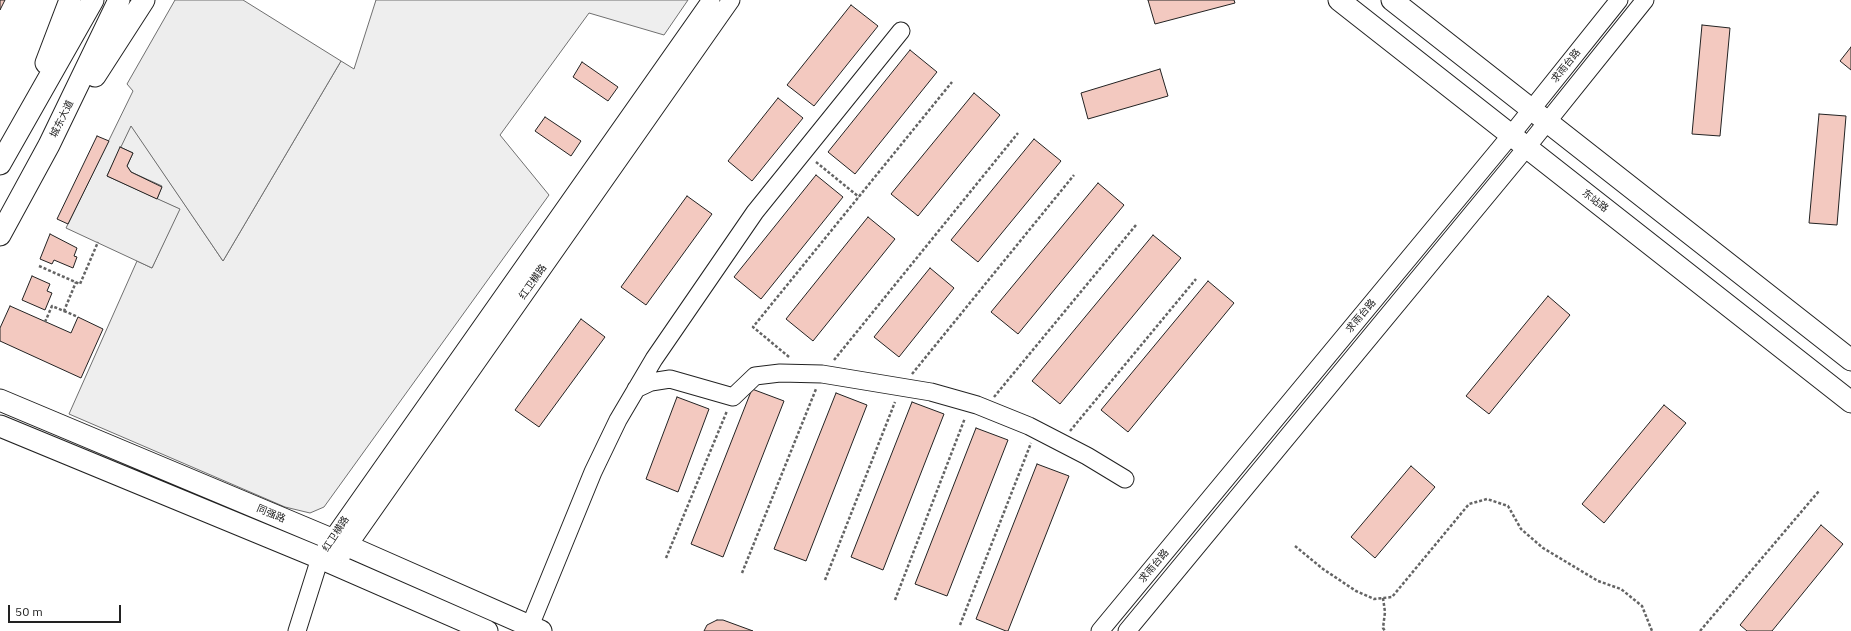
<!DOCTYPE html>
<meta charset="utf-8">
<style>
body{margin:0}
#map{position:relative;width:1851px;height:631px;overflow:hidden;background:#fff;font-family:"IBM Plex Sans",sans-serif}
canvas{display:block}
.scale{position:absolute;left:8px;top:605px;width:113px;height:18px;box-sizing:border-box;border:2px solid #222;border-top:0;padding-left:5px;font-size:12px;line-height:14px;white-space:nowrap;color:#222;-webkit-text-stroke:3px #fff;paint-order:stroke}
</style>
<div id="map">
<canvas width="1851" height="631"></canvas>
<div class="scale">50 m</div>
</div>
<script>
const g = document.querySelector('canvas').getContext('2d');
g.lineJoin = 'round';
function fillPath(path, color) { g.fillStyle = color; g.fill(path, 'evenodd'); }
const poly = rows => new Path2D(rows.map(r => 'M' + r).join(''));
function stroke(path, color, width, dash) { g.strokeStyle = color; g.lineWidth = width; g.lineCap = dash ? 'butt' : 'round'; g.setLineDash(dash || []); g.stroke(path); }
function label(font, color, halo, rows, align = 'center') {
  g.font = font + ' "IBM Plex Sans","Noto Sans SC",sans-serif'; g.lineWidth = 3; g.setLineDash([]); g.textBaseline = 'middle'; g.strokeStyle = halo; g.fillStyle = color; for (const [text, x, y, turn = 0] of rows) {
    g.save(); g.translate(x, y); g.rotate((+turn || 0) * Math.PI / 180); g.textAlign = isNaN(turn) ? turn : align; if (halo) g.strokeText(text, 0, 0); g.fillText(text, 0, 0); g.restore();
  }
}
const green = poly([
 [376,0,688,0,664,35,589,13,500,135,549,195,324,507,310,513,285,507,69,414,137,261,152,268,179,209,157,199,162,186,131,172,127,166,133,153,120,147,131,125,223,261,341,61,354,69,376,0]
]);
const parking = poly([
 [175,0,243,0,341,61,223,261,131,126,107,176,180,209,152,268,66,228,133,91,127,84,175,0]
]);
const building = poly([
 [0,0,5,0,0,10,0,0],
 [1148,0,1234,0,1235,3,1155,24,1148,0],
 [851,5,878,26,814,106,787,85,851,5],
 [1702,25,1730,28,1720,136,1692,134,1702,25],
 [1851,47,1851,70,1840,61,1851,47],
 [910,50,937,72,855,174,828,152,910,50],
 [582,62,618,87,608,101,573,77,582,62],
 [1160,69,1168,96,1088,119,1081,93,1160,69],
 [974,93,1000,115,918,216,891,194,974,93],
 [778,98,803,118,752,181,728,161,778,98],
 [1819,114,1846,116,1837,225,1809,223,1819,114],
 [545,117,581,141,571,156,535,131,545,117],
 [97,136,109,141,68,224,57,219,97,136],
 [1034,139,1061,161,978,262,951,240,1034,139],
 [120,147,133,153,127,166,131,172,162,187,157,199,107,176,120,147],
 [816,175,843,197,761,299,734,277,816,175],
 [1098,183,1124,205,1018,334,991,312,1098,183],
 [687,196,712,214,646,305,621,287,687,196],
 [868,217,895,239,813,341,786,319,868,217],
 [50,234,77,248,74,256,77,257,73,268,54,260,52,264,40,259,50,234],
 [1153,235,1181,258,1060,404,1032,381,1153,235],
 [930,268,954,288,899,357,874,337,930,268],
 [32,276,50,284,47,291,52,293,45,310,22,300,32,276],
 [1208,281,1234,303,1128,432,1101,410,1208,281],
 [1548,296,1570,315,1489,414,1466,396,1548,296],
 [10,306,71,333,78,317,103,329,81,378,0,341,0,328,10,306],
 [581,319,605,337,539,427,515,410,581,319],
 [752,389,784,401,723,557,691,544,752,389],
 [836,393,867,405,806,561,774,549,836,393],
 [677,397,709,409,678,492,646,479,677,397],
 [912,402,944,414,883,570,851,557,912,402],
 [1664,405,1686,423,1604,523,1582,504,1664,405],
 [976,428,1008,440,947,596,915,584,976,428],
 [1037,464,1069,476,1008,631,1006,631,976,619,1037,464],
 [1411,466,1435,487,1375,558,1351,537,1411,466],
 [1821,525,1843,544,1772,631,1747,631,1740,625,1821,525],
 [717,620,723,620,753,631,704,631,707,625,717,620]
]);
const path = poly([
 [816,162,859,197],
 [39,266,80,284,98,242],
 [64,311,78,317],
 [45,322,52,306,64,311,76,282],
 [789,357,753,327,952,82],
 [834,360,1018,133],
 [912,374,1074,175],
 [994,397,1136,225],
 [1070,431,1196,279],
 [1295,546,1323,569,1356,591,1374,599,1392,597,1469,504,1487,499,1508,506,1521,529,1543,548,1598,581,1621,589,1642,606,1652,631],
 [666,558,727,411],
 [742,573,816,389],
 [825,580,895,402],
 [1383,598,1385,612,1383,628,1385,631],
 [895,600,965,418],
 [960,625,1031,443],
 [1700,631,1819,491]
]);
const minor = poly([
 [636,389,651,382,670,379,733,397,755,376,780,373,822,374,931,392,977,405,1029,426,1087,456,1125,479],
 [341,556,731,0],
 [530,626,593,472,618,420,654,359,755,212,901,31],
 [297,631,320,558,332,539,711,0],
 [1100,631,1511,135,1619,0],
 [1127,631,1527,147,1645,0]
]);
const major = poly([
 [1339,0,1851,402],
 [1392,0,1851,360],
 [46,63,70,0],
 [95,76,144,0],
 [0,164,93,0],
 [0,235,49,145,119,0],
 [0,400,348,546,541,631],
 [0,426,320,558,487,631]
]);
const streetNames = [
 ["求雨台路",1566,66,-51],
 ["城东大道",62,119,-64],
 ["东站路",1595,201,38],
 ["红卫横路",533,282,-55],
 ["求雨台路",1361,316,-50],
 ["同强路",271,514,23],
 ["红卫横路",336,534,-57],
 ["求雨台路",1154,566,-50]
];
fillPath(green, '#eee');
stroke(green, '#6f6f6f', 1);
fillPath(parking, '#ededed');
stroke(parking, '#6f6f6f', 1);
fillPath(building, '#f3c9c0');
stroke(building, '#222', 1);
stroke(minor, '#222', 19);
stroke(major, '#222', 23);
stroke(path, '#646464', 2.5, [3, 2]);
stroke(minor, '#fff', 17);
stroke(major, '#fff', 21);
label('10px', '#222', '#fff', streetNames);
</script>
